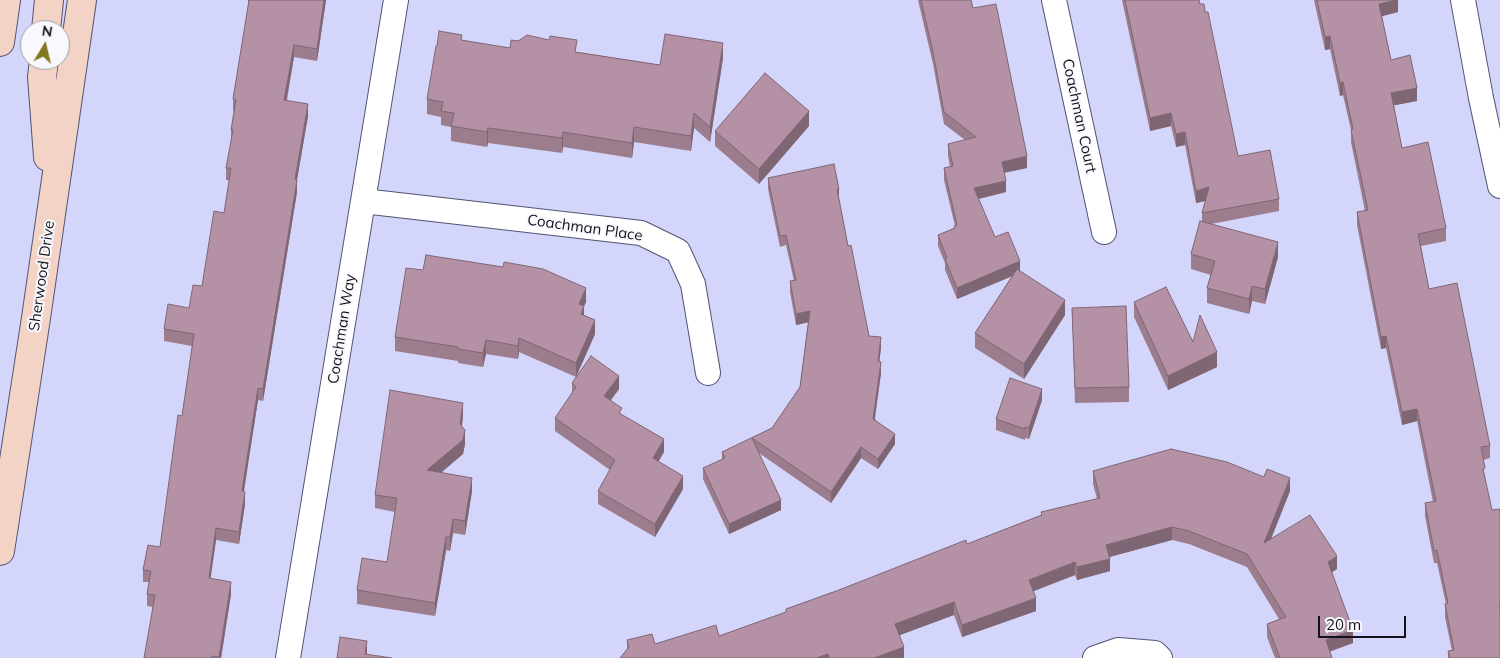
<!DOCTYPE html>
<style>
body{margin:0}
#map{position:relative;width:1500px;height:658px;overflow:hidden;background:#d3d5fb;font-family:Mulish,sans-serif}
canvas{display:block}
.north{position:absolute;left:20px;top:20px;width:50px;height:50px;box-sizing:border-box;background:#f9f9fd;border:1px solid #9d9da4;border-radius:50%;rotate:9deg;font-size:14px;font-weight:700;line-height:20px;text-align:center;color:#12121f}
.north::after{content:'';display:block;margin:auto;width:18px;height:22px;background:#82781d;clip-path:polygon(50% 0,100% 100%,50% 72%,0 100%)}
.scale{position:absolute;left:1318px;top:616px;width:88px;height:22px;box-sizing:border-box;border:2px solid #12121f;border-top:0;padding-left:6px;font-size:15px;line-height:18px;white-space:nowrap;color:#12121f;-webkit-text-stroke:4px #f9f9fd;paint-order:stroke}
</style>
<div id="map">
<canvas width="1500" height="658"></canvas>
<div class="north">N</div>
<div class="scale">20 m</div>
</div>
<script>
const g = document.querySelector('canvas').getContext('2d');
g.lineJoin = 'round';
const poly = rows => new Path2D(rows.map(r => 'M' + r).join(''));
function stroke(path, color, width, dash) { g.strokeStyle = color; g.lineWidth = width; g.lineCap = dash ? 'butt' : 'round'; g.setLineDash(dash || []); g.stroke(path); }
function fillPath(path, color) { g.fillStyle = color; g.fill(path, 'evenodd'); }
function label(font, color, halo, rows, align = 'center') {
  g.font = font + ' Mulish,sans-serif'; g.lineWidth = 4; g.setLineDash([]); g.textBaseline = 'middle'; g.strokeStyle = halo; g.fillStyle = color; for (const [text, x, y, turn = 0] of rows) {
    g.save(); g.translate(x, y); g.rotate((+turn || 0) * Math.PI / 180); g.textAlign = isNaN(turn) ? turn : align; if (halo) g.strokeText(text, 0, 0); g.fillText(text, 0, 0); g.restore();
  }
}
const street = poly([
 [1054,0,1104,232],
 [1463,0,1481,98,1500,186],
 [363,201,641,233,678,251,693,284,708,373],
 [288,658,396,0],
 [1095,658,1118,650,1155,653,1160,658]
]);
const secondary = poly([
 [46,30,49,0],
 [0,42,6,0],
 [44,60,42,77,48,157],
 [0,551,36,318,82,0]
]);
const wall = poly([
 [248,0,326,0,317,61,294,57,287,100,308,116,297,180,297,192,263,401,258,400,243,492,245,504,239,544,216,540,210,578,231,594,221,658,144,658,153,607,147,606,147,594,149,582,143,582,143,570,160,547,182,416,192,346,164,341,164,329,189,308,202,286,224,213,230,180,226,180,226,168,231,142,231,130,234,111,233,111,233,99,249,4,248,4],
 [918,0,971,0,973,8,1027,168,1004,173,1006,192,978,199,995,237,1020,271,1065,315,1024,379,975,348,975,333,1012,276,957,299,945,270,945,263,938,246,938,235,954,228,954,226,955,226,944,180,944,168,950,167,948,155,948,144,965,140,944,124,933,64],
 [1122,0,1199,0,1238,156,1279,199,1279,211,1211,224,1278,257,1265,304,1252,301,1249,314,1207,303,1207,288,1211,275,1191,269,1191,254,1202,222,1202,213,1206,201,1196,203,1185,145,1176,147,1171,126,1150,131],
 [1314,0,1398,0,1398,12,1382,16,1391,60,1417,101,1394,105,1402,148,1446,228,1446,241,1421,246,1429,289,1490,446,1490,458,1483,460,1500,658,1448,658,1448,651,1452,651,1445,617,1445,604,1446,604,1437,563,1434,563,1425,516,1425,503,1433,502,1417,421,1402,425,1386,348,1381,349,1357,225,1357,212,1365,211,1351,142,1351,130,1343,95,1340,96,1330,49,1325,50],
 [462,40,510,48,577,52,660,65,723,58,710,142,694,128,691,151,634,142,632,158,563,147,562,153,488,143,487,147,451,141,451,127,441,125,441,117,427,114,427,99],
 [809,126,759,184,715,146,715,131],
 [768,178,839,199,848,246,869,336,881,348,879,362,881,373,875,419,895,444,878,469,861,458,831,503,759,453,781,510,729,534,703,479,703,468,722,460,722,452,772,428,800,387,808,322,796,325,790,292,790,281,794,281,786,245,780,247,768,189],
 [586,302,584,306,584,316,595,334,576,377,519,352,518,359,486,354,483,367,458,363,458,361,395,351,395,337],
 [1134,302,1193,342,1217,367,1168,390,1134,317],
 [1072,308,1129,387,1129,402,1075,403],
 [572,383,619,389,611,400,622,415,664,452,658,462,683,489,655,537,598,504,598,491,610,470,555,431,555,418,572,393],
 [1042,400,1029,439,1025,438,1025,440,996,430,996,419],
 [463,416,462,427,465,444,463,454,441,473,472,491,465,535,453,533,450,551,446,550,435,616,357,604,357,590,387,562,395,512,375,508,375,495],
 [1093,471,1290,491,1271,539,1337,569,1332,572,1353,643,1330,651,1332,658,1275,658,1267,637,1267,624,1279,619,1247,567,1189,544,1172,540,1109,557,1110,571,1077,580,1075,575,1033,591,1036,611,962,637,954,615,899,635,904,658,620,658,627,649,627,640,655,644,719,636,786,612,786,609,967,544,1041,515,1041,512,1097,499,1093,484]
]);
const shadedWall = poly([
 [324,0,326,0,317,61,317,49],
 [1398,0,1398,12,1379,17,1379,4],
 [1330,36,1330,49,1325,50,1325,37],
 [723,43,723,58,710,142,710,127],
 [294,45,294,57,284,112,284,100],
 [1343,82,1343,95,1340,96,1340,83],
 [1417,88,1417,101,1391,106,1391,93],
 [308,104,308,116,295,191,295,179],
 [809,111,809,126,759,184,759,169],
 [694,113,694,128,691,151,691,136],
 [1171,113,1171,126,1150,131,1150,118],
 [634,127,634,142,632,158,632,143],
 [488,128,488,143,487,147,487,132],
 [563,132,563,147,562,153,562,138],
 [1185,132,1185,145,1176,147,1176,134],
 [1027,156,1027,168,1002,173,1002,162],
 [297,180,297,192,263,401,263,389],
 [1006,181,1006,192,974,200,974,188],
 [1209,187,1209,200,1196,203,1196,191],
 [837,189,839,189,839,199,837,200],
 [1278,242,1278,257,1265,304,1265,289],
 [1020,261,1020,273,957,299,957,288],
 [1252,286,1252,301,1249,314,1249,299],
 [586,288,586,302,579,317,579,304],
 [1065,300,1065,315,1024,379,1024,364],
 [584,306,584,320,581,314],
 [810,311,810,322,796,325,796,314],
 [595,320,595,334,576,377,576,363],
 [1386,336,1386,348,1381,349,1381,337],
 [881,337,881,348,878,372,878,361],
 [519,338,519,352,518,359,518,346],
 [486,340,486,354,483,367,483,353],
 [1217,352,1217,367,1168,390,1168,376],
 [881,362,881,373,873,429,873,419],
 [619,376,619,389,604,409,604,396],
 [258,388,258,400,242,504,242,491],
 [1042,389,1042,400,1029,439,1029,428],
 [463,403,463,416,460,438,460,424],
 [1417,409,1417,421,1402,425,1402,412],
 [465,430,465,444,463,454,427,484,427,470],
 [895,434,895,444,878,469,878,459],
 [664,439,664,452,653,471,653,458],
 [861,447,861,458,831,503,831,492],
 [683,476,683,489,655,537,655,524],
 [472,478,472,491,465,535,465,521],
 [1290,478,1290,491,1264,556,1264,543],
 [245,492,245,504,239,544,239,532],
 [781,500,781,510,729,534,729,524],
 [453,519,453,533,450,551,450,537],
 [1172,527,1172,540,1106,558,1106,545],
 [216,528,216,540,209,590,209,578],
 [446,537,446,550,435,616,435,603],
 [1337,556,1337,569,1328,575,1328,562],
 [1110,559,1110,571,1077,580,1077,567],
 [1075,562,1075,575,1029,593,1029,580],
 [231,582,231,594,221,658,219,658],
 [1036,598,1036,611,962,637,962,625],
 [954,602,954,615,895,637,895,624],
 [1353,630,1353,643,1326,653,1326,640],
 [367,641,367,653,366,658,365,654],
 [904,647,904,658,874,658],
 [828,654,828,658,816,658]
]);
const building = poly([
 [249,0,324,0,317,49,294,45,284,100,308,104,295,179,297,180,263,389,258,388,242,491,245,492,239,532,216,528,209,578,231,582,219,657,212,656,211,658,144,658,155,595,147,594,151,571,143,570,148,545,160,547,178,415,182,416,194,334,164,329,168,304,189,308,193,285,202,286,214,211,224,213,231,168,226,168,233,130,231,130,236,100,233,99,249,0],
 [921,0,971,0,973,8,996,4,1027,156,1002,162,1006,181,974,188,995,237,1008,232,1020,261,957,288,945,259,947,258,938,235,955,228,954,226,957,225,944,168,953,166,948,144,976,137,944,112,933,52,921,0],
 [1125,0,1199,0,1200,4,1204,4,1205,12,1208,12,1238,156,1270,150,1279,199,1202,213,1209,187,1196,191,1185,132,1176,134,1171,113,1150,118,1125,0],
 [1317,0,1397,0,1379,4,1391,60,1410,55,1417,88,1391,93,1402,148,1428,142,1446,228,1418,234,1429,289,1457,283,1490,446,1481,447,1485,468,1483,469,1492,510,1500,509,1500,604,1499,605,1500,609,1500,658,1450,658,1448,651,1454,650,1445,604,1448,603,1437,550,1434,551,1425,503,1436,501,1417,409,1402,412,1386,336,1381,337,1357,212,1368,210,1351,130,1353,129,1343,82,1340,83,1330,36,1325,37,1317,0],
 [439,31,462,35,461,40,510,48,511,40,518,41,527,35,549,40,550,36,577,40,575,52,660,65,665,34,723,43,710,127,694,113,691,136,634,127,632,143,563,132,562,138,488,128,487,132,451,126,454,113,441,111,443,102,427,99,436,46,437,46,439,31],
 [765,73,809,111,759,169,715,131,765,73],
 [834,164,839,189,837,189,848,246,851,245,869,336,881,337,878,361,881,362,873,419,895,434,878,459,861,447,831,492,752,438,781,500,729,524,703,468,725,458,722,452,772,428,800,387,810,311,796,314,790,281,796,280,786,235,780,236,768,178,834,164],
 [1200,221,1278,242,1265,289,1252,286,1249,299,1207,288,1215,261,1191,254,1200,221],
 [426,255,503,267,504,262,543,269,586,288,579,304,584,306,581,314,595,320,576,363,519,338,518,346,486,340,483,353,458,349,458,347,395,337,406,268,423,270,426,255],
 [1017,269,1065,300,1024,364,975,333,1017,269],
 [1166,287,1193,342,1200,315,1217,352,1168,376,1134,302,1166,287],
 [1126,306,1129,387,1075,388,1072,308,1126,306],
 [591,356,619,376,604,396,622,408,619,413,664,439,653,458,683,476,655,524,598,491,615,460,555,418,576,387,572,383,591,356],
 [1010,378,1042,389,1029,428,1025,427,1025,429,996,419,1010,378],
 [390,390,463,403,460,424,465,430,463,440,427,470,472,478,465,521,453,519,450,537,446,537,435,603,357,590,362,558,387,562,397,498,375,495,390,390],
 [1171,449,1227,462,1264,477,1267,469,1290,478,1264,543,1310,515,1337,556,1328,562,1353,630,1326,640,1332,658,1280,658,1267,624,1286,617,1247,554,1189,531,1172,527,1106,545,1110,559,1077,567,1075,562,1029,580,1036,598,962,625,954,602,895,624,904,647,874,658,830,658,828,654,816,658,620,658,629,647,627,640,652,634,655,644,716,625,719,636,786,612,786,609,839,590,966,540,967,544,1042,515,1041,512,1100,498,1093,471,1171,449],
 [340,637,367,641,365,654,392,658,337,658,340,637]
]);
const streetNames = [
 ["Coachman Court",1079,116,78],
 ["Coachman Place",585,228,8],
 ["Sherwood Drive",42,276,-82],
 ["Coachman Way",342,329,-81]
];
stroke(street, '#525372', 26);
stroke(secondary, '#525372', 30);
stroke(street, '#fff', 24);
stroke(secondary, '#f3d3c5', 28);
fillPath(wall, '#9c7d8e');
fillPath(shadedWall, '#7f6674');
fillPath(building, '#b591a5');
stroke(building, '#7f6674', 1);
label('15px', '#12121f', '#f9f9fd', streetNames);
</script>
